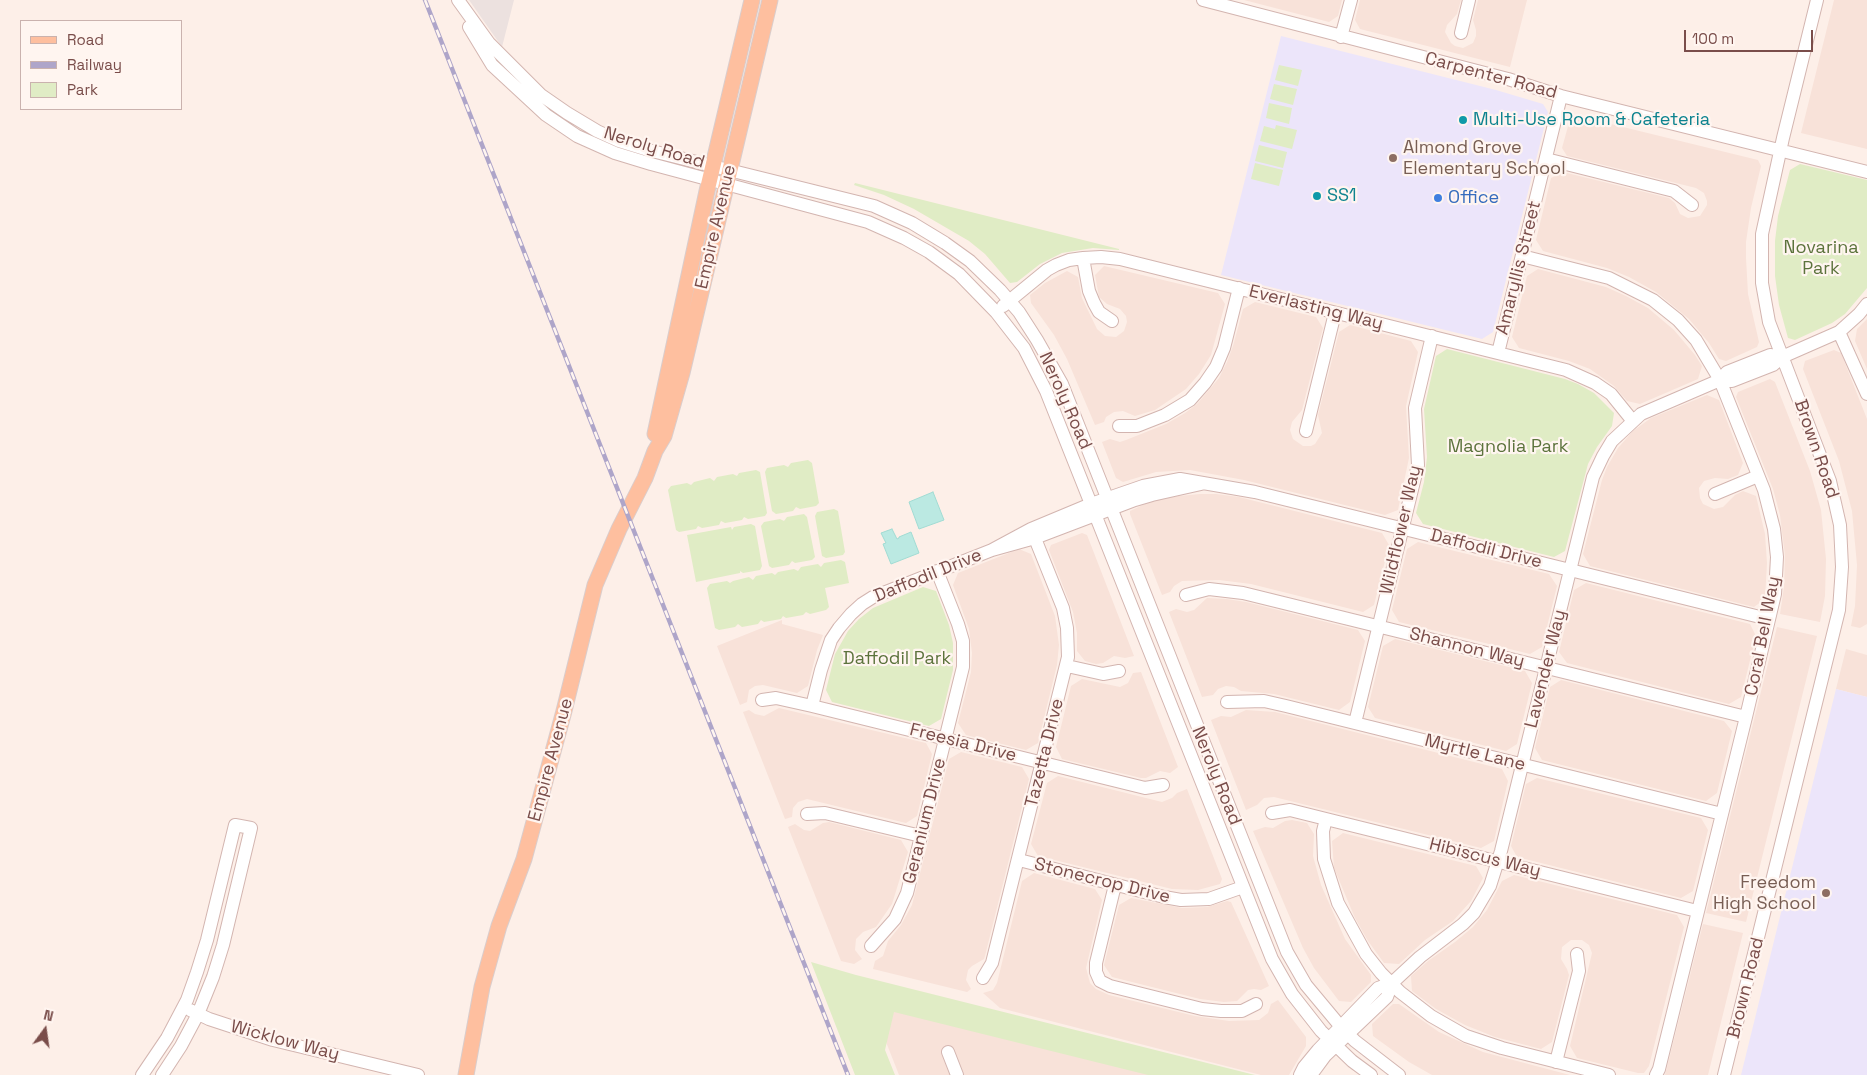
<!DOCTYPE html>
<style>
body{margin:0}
#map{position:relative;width:1867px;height:1075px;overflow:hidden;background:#fdefe8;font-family:"Space Grotesk",sans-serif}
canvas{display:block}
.legend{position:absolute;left:20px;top:20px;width:162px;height:90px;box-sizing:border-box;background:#fff5f0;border:1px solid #cab2ae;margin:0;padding:6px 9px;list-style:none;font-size:15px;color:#7a4d4a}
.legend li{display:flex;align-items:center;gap:10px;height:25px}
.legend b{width:25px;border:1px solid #cab2ae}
.north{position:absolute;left:20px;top:1005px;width:50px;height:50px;-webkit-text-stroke:4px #fff5f0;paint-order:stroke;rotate:14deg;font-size:14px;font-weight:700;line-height:20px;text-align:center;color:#7a4d4a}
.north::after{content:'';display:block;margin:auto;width:18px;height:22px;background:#7a4d4a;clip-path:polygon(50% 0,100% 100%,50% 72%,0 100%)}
.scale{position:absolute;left:1684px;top:30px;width:129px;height:22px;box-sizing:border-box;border:2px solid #7a4d4a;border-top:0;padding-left:6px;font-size:15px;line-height:18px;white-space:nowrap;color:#7a4d4a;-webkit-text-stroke:4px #fff5f0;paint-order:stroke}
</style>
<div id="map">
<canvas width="1867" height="1075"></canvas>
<ul class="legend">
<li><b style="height:6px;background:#febf9f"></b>Road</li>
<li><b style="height:6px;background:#aea5c9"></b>Railway</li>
<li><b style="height:14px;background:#e0ecc5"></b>Park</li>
</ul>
<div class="north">N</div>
<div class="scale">100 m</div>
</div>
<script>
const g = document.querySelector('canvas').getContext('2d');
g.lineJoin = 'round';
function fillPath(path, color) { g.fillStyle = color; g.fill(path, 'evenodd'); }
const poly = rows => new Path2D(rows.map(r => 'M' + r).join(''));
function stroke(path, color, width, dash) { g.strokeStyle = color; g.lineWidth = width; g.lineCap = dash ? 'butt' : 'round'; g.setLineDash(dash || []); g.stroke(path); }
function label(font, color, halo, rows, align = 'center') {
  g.font = font + ' "Space Grotesk",sans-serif'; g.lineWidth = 4.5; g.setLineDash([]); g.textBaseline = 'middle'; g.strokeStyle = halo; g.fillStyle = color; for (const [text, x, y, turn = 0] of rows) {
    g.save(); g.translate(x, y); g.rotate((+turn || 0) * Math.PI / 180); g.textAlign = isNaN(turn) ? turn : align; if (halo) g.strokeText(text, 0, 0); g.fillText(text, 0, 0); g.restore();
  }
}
const residential = poly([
 [1244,0,1342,0,1338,16,1329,22],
 [1360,0,1461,0,1457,14,1447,25,1445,32,1451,43,1455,46,1463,48,1473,43,1476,36,1476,30,1473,20,1478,0,1527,0,1510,67,1360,29,1355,20],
 [1834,0,1867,0,1867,149,1801,133],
 [1578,116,1758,160,1761,166,1751,208,1746,242,1746,258,1748,294,1759,342,1757,347,1726,361,1719,359,1709,343,1689,319,1656,292,1629,277,1607,268,1543,251,1536,240,1551,178,1563,172,1669,198,1675,203,1680,214,1688,218,1700,216,1707,205,1707,201,1704,193,1696,188,1567,156,1562,148,1570,119],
 [1104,266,1218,293,1225,304,1211,355,1199,374,1186,389,1155,410,1135,416,1123,411,1114,412,1106,417,1104,422,1095,425,1067,359,1054,335,1031,303,1030,295,1045,283,1067,271,1078,277,1082,298,1097,329,1105,336,1116,337,1124,331,1127,322,1126,316,1120,309,1107,304,1099,297,1095,275],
 [1538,269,1606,287,1626,296,1648,308,1674,330,1695,355,1702,366,1698,379,1640,404,1627,401,1614,386,1590,369,1569,361,1519,348,1512,337,1527,276],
 [1255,302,1316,317,1323,328,1302,410,1292,422,1290,430,1293,439,1303,446,1311,446,1315,444,1322,433,1318,415,1339,332,1350,325,1411,341,1418,352,1406,406,1409,458,1398,510,1385,515,1244,480,1190,470,1156,472,1123,482,1116,478,1102,442,1110,439,1120,442,1126,440,1166,424,1185,413,1197,404,1219,378,1227,362,1233,346,1243,309],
 [1867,319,1867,369,1855,341,1857,329],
 [1834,350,1841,353,1867,419,1867,624,1860,628,1851,626,1855,606,1857,565,1852,511,1839,461,1803,369,1805,361],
 [1770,379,1775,382,1810,471,1821,510,1826,559,1825,596,1820,622,1780,614,1784,587,1785,556,1780,515,1773,489,1736,397,1738,392],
 [1707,395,1719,400,1743,463,1738,475,1728,479,1715,478,1704,481,1699,488,1700,498,1703,504,1714,509,1723,507,1735,495,1743,491,1756,496,1765,534,1767,563,1765,599,1754,607,1590,566,1583,554,1602,480,1607,467,1618,448,1633,431,1651,418],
 [1200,494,1216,494,1239,497,1382,533,1389,545,1374,605,1363,612,1251,584,1219,580,1182,581,1174,586,1170,592,1162,595,1130,514,1130,511,1149,502,1168,497],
 [1082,533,1087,535,1134,656,1125,658,1114,656,1103,663,1096,664,1085,661,1077,651,1077,633,1073,612,1049,550,1051,545],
 [1418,542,1549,574,1557,586,1542,647,1530,654,1399,622,1392,610,1407,549],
 [1019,549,1031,554,1055,616,1059,645,1057,665,1038,743,1026,750,966,735,958,723,971,672,972,653,969,629,953,585,958,573],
 [1586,583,1750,624,1756,636,1741,697,1729,704,1567,663,1559,652,1574,590],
 [1207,598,1227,599,1246,602,1358,630,1365,641,1350,702,1339,710,1274,694,1241,691,1234,687,1226,686,1218,689,1213,695,1202,697,1169,612,1176,609,1187,612,1194,610],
 [782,620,782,624,823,635,817,650,808,686,797,693,763,685,755,686,749,690,747,702,740,705,717,646],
 [1777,627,1817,636,1746,922,1706,913],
 [1395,639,1525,671,1532,683,1517,744,1506,751,1375,718,1368,707,1383,646],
 [1846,649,1867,655,1867,697,1836,689],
 [1141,672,1178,767,1170,773,1160,771,1146,778,1141,778,1062,759,1056,747,1071,686,1082,679,1120,687,1128,683,1133,673],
 [1561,680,1724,721,1732,731,1717,793,1706,801,1542,760,1535,748,1550,687],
 [779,708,926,743,932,754,917,816,906,823,807,799,798,802,793,808,792,817,785,819,743,712,749,710,755,714,764,716],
 [1246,710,1275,712,1502,769,1508,781,1494,841,1481,848,1274,797,1264,798,1257,805,1246,810,1211,720,1221,716,1231,717],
 [961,752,1022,767,1029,779,985,956,984,959,972,966,968,970,966,980,971,989,967,992,873,969,875,961,883,956,888,941,901,925,912,905,949,759],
 [1058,776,1162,802,1172,798,1177,793,1187,789,1222,879,1220,884,1198,890,1172,889,1038,856,1031,844,1047,783],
 [1537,778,1701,818,1708,830,1693,891,1681,898,1517,857,1511,846,1526,784],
 [1292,820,1307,823,1314,834,1313,856,1321,885,1345,939,1371,975,1371,982,1351,1002,1339,1001,1314,968,1303,948,1253,831,1265,827,1273,828,1285,821],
 [829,822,901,840,908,852,892,904,876,927,863,932,856,939,855,950,862,959,854,964,841,961,788,827,795,824,804,830,810,831,823,823],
 [1343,833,1476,866,1483,878,1471,901,1453,921,1425,940,1399,964,1384,963,1368,941,1355,918,1334,868,1332,841],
 [1034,873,1095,889,1102,900,1086,968,1090,983,1096,989,1109,995,1195,1016,1229,1021,1259,1020,1268,1013,1271,1004,1278,1000,1306,1037,1306,1046,1289,1075,1261,1075,1000,1008,983,993,993,990,997,983,1022,881],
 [1514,875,1677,915,1684,927,1649,1066,1644,1073,1638,1073,1577,1058,1570,1046,1592,953,1589,945,1582,940,1571,940,1562,947,1561,959,1567,969,1569,975,1552,1042,1541,1049,1495,1037,1465,1025,1436,1009,1412,991,1411,976,1428,961,1455,942,1473,927,1487,910,1502,881],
 [1131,898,1182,908,1207,907,1227,901,1231,902,1269,986,1261,990,1254,989,1248,990,1237,1001,1224,1002,1200,999,1112,977,1104,965,1119,905],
 [1703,924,1743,933,1708,1075,1665,1075],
 [868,996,1194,1075,899,1075],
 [1393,1004,1399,1004,1439,1032,1483,1052,1570,1075,1432,1075,1409,1062,1373,1036,1372,1024]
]);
const industrial = poly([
 [469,0,514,0,502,47]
]);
const education = poly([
 [1281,36,1496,90,1543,104,1548,112,1493,332,1482,339,1221,275],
 [1836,689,1867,697,1867,1075,1741,1075]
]);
const green = poly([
 [1279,65,1302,70,1298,86,1275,80],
 [1274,84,1297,89,1293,105,1270,99],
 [1269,103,1292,108,1289,124,1266,118],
 [1276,125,1297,130,1292,149,1260,141,1264,126,1275,129],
 [1259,145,1287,152,1283,168,1255,161],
 [1255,163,1283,170,1279,186,1251,179],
 [1800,164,1867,180,1867,288,1845,314,1832,323,1795,340,1788,338,1779,305,1775,276,1775,241,1778,216,1790,170],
 [855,183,1119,249,1119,250,1093,248,1062,253,1040,264,1017,282,1010,283,985,254,969,241,914,209,884,195,854,185],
 [1447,349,1565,379,1578,384,1594,393,1614,413,1612,426,1597,447,1588,464,1565,551,1554,557,1423,524,1416,513,1424,482,1427,457,1424,409,1436,356],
 [808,460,812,463,819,503,816,506,800,509,796,507,793,511,776,514,772,511,765,472,767,468,784,465,788,467,791,463],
 [756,470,760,472,767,513,765,516,748,519,744,517,742,520,725,523,721,521,719,525,702,528,698,526,696,529,679,532,676,530,668,490,671,486,687,483,691,485,694,482,710,478,714,481,717,477,733,474,737,476,739,473],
 [834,509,838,511,845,552,843,555,826,558,822,556,815,516,817,512],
 [804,514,807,517,815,557,812,560,795,563,792,561,789,565,772,568,769,566,761,526,764,522,780,519,784,521,787,517],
 [751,524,755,526,762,566,760,570,743,573,740,571,740,573,696,582,687,535,731,527,732,530,734,527],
 [841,560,845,562,849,583,825,588,829,607,826,610,810,614,806,612,803,615,786,618,783,616,781,619,764,622,761,620,758,624,742,627,738,624,735,627,719,630,715,628,707,588,710,584,727,581,730,583,733,581,749,577,753,580,756,576,772,573,775,575,778,572,794,569,798,571,801,567,818,564,821,567,824,563],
 [923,587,936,591,949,625,953,643,953,670,941,719,929,726,832,702,826,690,835,654,848,631,859,619,873,608],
 [811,962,856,975,1255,1075,1148,1075,894,1012,885,1050,895,1075,855,1075]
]);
const water = poly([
 [933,492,944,520,919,529,909,502,933,492],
 [892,529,897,539,899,538,899,537,911,532,919,553,891,564,883,544,886,543,881,533,892,529]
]);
const minor = poly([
 [458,0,489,43,541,95,567,113,597,131,619,141,648,150,874,206,912,223,945,243,970,261,1000,290,1019,312,1037,340,1062,384,1287,952,1306,985,1341,1027,1355,1041,1399,1075],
 [1203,0,1508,79,1561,96,1867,172],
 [469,27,492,65,546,115,577,136,615,153,651,164,868,222,904,238,929,252,959,274,996,312,1024,348,1046,391,1272,959,1292,994,1321,1031,1352,1061,1371,1075],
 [1461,33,1469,0],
 [1341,37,1351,0],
 [1546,159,1674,191,1692,205],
 [1522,256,1609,278,1653,300,1678,320,1696,340,1720,380,1764,490,1774,529,1777,557,1775,594,1746,717,1659,1069,1656,1075],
 [1083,258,1089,291,1094,303,1099,312,1112,321],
 [1003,306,1047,270,1056,265,1069,260,1083,258,1101,257,1120,259,1566,370,1595,383,1611,394,1632,420],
 [1839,332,1867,394],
 [1498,353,1561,96],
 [1720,380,1732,381,1773,365,1782,357,1839,332,1859,314,1867,304],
 [1119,426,1137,426,1165,415,1190,400,1205,383,1216,367,1224,348,1239,288],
 [1306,431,1335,313],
 [1715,494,1758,476],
 [992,550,1031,529,1091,504,1143,486,1180,479,1255,492,1768,619],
 [1186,595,1209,589,1243,593,1746,717],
 [1067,666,1103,674,1119,671],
 [762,700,776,698,812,706,1145,788,1163,785],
 [1227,702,1264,701,1286,706,1722,814],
 [812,706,821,670,831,640,839,628,851,614,862,604,873,597,992,550,1035,538,1135,500,1152,495,1201,484],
 [1355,723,1418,465,1415,408,1432,336],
 [1272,813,1290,810,1326,819,1697,911],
 [807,814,825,813,921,836],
 [1326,819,1323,831,1324,859,1338,903,1366,954,1381,973,1400,992,1431,1016,1466,1036,1502,1048,1609,1075],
 [1019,860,1164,897,1181,900,1209,899,1243,887],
 [1115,885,1096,963,1096,972,1100,981,1110,986,1202,1009,1221,1011,1242,1011,1256,1004],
 [871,946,895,919,907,893,963,667,963,641,958,624,937,571],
 [983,978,992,963,1068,657,1067,628,1063,608,1032,531],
 [190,1010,209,1019,273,1040,418,1075],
 [948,1052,957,1075],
 [1556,1062,1579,971,1577,954],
 [142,1075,167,1038,187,1000,197,972,207,940,235,825,251,828,223,945,213,977,198,1014,181,1046,162,1075],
 [1300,1075,1304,1067,1318,1050,1378,988,1392,983,1420,957,1463,924,1474,913,1490,886,1501,851,1593,477,1603,456,1612,441,1641,414,1720,380,1727,372,1770,355,1782,357],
 [1311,1075,1325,1056,1387,997,1392,983],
 [1724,1075,1839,610,1842,567,1840,525,1830,481,1769,322,1762,283,1762,234,1783,138,1817,0]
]);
const major = poly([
 [655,434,707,191,752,0],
 [466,1075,482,987,499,926,524,859,564,711,595,585,619,529,645,478,655,451,664,436,682,373,770,0]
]);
const rail = poly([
 [425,0,848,1075]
]);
const markers = [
 [1463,120,5,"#0f9aa8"],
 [1393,158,5,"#8d6e63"],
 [1317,196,5,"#0f9aa8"],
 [1438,198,5,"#3f7fe0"],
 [1826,893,5,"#8d6e63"]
];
const streetNames = [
 ["Carpenter Road",1491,76,15],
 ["Neroly Road",654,148,17],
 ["Empire Avenue",716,227,-77],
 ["Amaryllis Street",1519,268,-76],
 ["Everlasting Way",1316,308,14],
 ["Neroly Road",1065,401,66],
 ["Brown Road",1816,449,71],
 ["Wildflower Way",1401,530,-77],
 ["Daffodil Drive",1486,549,14],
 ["Daffodil Drive",928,576,-22],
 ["Coral Bell Way",1763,636,-79],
 ["Shannon Way",1467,648,14],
 ["Lavender Way",1546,669,-76],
 ["Freesia Drive",963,743,14],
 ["Tazetta Drive",1045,753,-76],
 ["Myrtle Lane",1475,753,14],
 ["Empire Avenue",551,760,-75],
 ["Neroly Road",1216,776,68],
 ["Geranium Drive",925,821,-76],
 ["Hibiscus Way",1485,858,14],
 ["Stonecrop Drive",1102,881,14],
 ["Brown Road",1746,988,-76],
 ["Wicklow Way",285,1041,15]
];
const cultureNames = [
 ["Multi-Use Room & Cafeteria",1473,120],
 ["SS1",1327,196]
];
const educationNames = [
 ["Almond Grove",1403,148],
 ["Elementary School",1403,169],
 ["Freedom",1816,883,"right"],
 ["High School",1816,904,"right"]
];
const shopNames = [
 ["Office",1448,198]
];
const parkNames = [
 ["Novarina",1821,248],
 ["Park",1821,269],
 ["Magnolia Park",1508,447],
 ["Daffodil Park",897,659]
];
fillPath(residential, '#f8e2d9');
fillPath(industrial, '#ece1df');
fillPath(education, '#ece5fa');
fillPath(green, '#e0ecc5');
fillPath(water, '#bbe9e2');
stroke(water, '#a1dbd3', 1);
stroke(minor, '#d3b5b0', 14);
stroke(major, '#dacdcc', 17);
stroke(minor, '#fff', 12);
stroke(major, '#febf9f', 15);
stroke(rail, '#aea5c9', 4.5);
stroke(rail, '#fff5f0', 2.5, [8]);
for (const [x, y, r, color] of markers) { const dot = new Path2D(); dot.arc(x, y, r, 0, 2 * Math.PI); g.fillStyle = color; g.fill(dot); stroke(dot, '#fff5f0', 2); }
label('18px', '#7a4d4a', '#fff5f0', streetNames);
label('18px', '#0d838f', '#fff5f0', cultureNames, 'left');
label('18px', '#785e54', '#fff5f0', educationNames, 'left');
label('18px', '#366cbe', '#fff5f0', shopNames, 'left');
label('18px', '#5c733c', '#fff5f0', parkNames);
</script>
